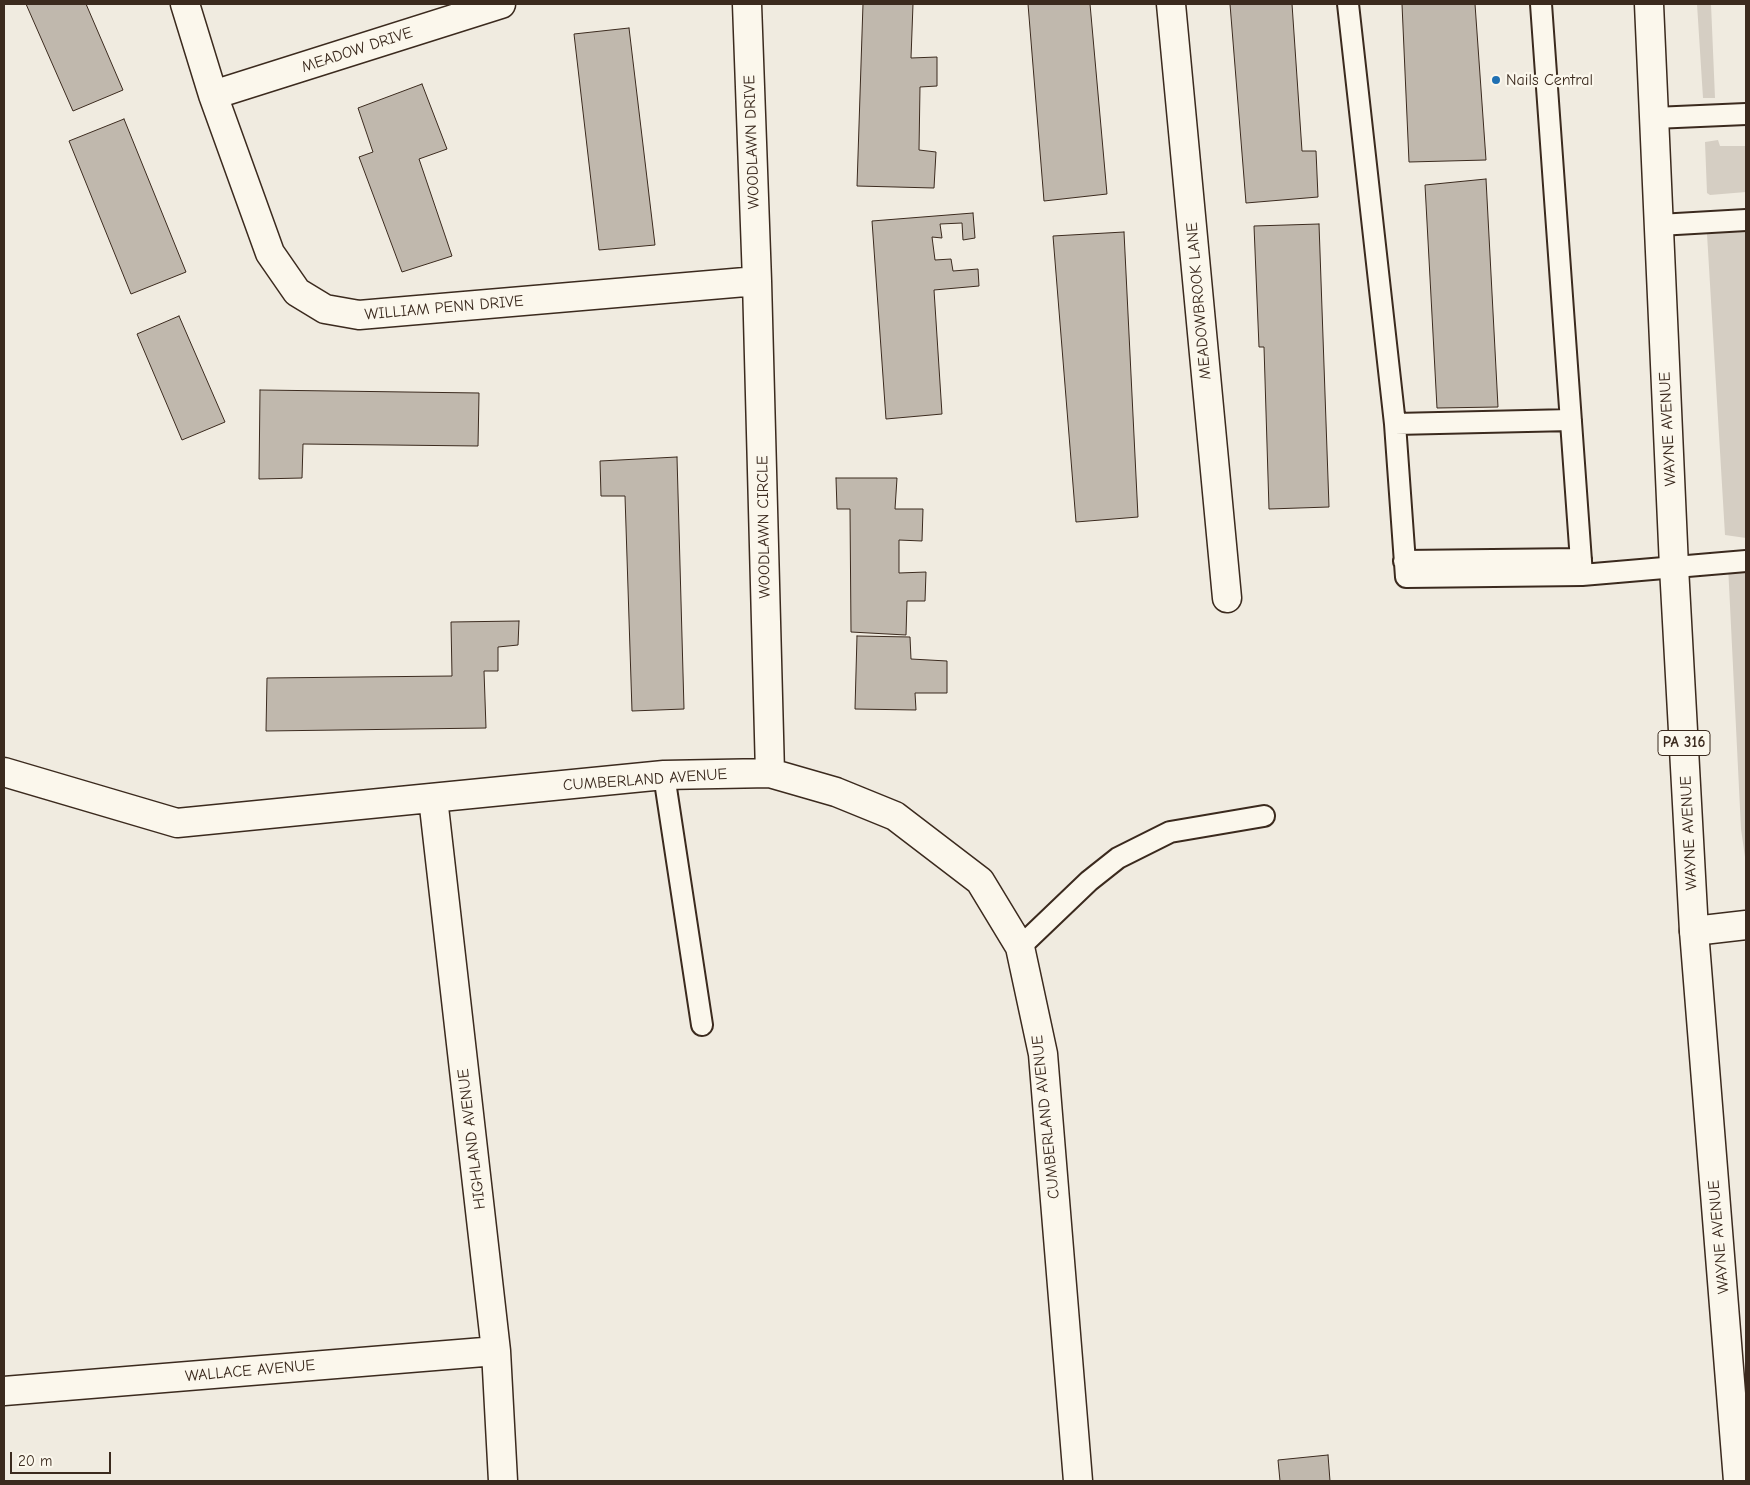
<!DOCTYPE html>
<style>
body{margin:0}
#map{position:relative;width:1750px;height:1485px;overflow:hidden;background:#f0ebe0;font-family:"Comic Neue",sans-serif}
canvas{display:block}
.frame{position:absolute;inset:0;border:5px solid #3b2a1e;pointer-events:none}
.scale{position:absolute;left:10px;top:1452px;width:101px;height:22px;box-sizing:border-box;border:2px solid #3b2a1e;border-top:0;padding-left:6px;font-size:15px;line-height:18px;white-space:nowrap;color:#3b2a1e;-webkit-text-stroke:4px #fbf7ec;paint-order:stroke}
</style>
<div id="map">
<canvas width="1750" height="1485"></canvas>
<div class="frame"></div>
<div class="scale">20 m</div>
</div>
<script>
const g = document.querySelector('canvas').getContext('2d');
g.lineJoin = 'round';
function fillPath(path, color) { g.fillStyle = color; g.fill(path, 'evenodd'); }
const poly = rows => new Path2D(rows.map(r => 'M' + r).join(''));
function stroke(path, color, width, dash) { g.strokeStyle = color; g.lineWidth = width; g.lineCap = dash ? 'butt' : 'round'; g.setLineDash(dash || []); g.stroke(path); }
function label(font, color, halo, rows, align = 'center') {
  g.font = font + ' "Comic Neue",sans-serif'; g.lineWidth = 4.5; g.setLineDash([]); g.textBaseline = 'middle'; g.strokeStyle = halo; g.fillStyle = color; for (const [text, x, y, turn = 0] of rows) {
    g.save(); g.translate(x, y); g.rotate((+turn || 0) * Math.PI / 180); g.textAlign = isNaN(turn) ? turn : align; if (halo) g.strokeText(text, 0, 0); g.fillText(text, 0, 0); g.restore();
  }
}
const green = poly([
 [1697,4,1711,4,1715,98,1703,98],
 [1718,140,1720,146,1746,146,1746,192,1710,195,1707,193,1705,142],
 [1746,231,1745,248,1746,538,1725,535,1707,234],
 [1746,563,1746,864,1741,829,1728,565]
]);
const building = poly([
 [26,4,86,4,123,90,73,111,26,4],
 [863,4,913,4,911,58,937,57,937,86,920,87,919,150,936,152,934,188,857,186,863,4],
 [1028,4,1090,4,1107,194,1044,201,1028,4],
 [1230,4,1292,4,1302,151,1316,151,1318,197,1246,203,1230,4],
 [1402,4,1475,4,1486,160,1409,162,1402,4],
 [629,28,655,245,599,250,574,34,629,28],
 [422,84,447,149,419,159,452,256,402,272,359,157,373,152,358,108,422,84],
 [124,119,186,272,131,294,69,141,124,119],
 [1486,179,1498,407,1437,408,1425,185,1486,179],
 [973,213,975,238,963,240,962,223,940,224,942,238,932,237,935,260,951,259,953,271,978,269,979,286,934,290,942,414,886,419,872,221,973,213],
 [1319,224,1329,507,1269,509,1264,347,1259,347,1254,226,1319,224],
 [1124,232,1138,517,1076,522,1053,236,1124,232],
 [179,316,225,422,182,440,137,334,179,316],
 [260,390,479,393,478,446,303,444,302,478,259,479,260,390],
 [677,457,684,709,632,711,625,496,601,496,600,461,677,457],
 [836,478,897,478,895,509,923,509,922,541,899,540,899,573,926,572,925,601,907,601,906,635,851,632,850,509,837,509,836,478],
 [519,621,518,645,498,647,498,671,484,671,486,728,266,731,267,678,452,676,451,622,519,621],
 [857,636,910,637,911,659,947,661,947,693,915,693,916,710,855,709,857,636],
 [1328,1455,1330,1481,1280,1481,1278,1460,1328,1455]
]);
const lane = poly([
 [1348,4,1395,424,1406,577,1582,575],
 [1541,4,1582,575,1746,561],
 [1654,118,1746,114],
 [1659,225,1746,220],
 [1395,424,1571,420],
 [1404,561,1581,559],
 [664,775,702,1025],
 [1020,947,1089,881,1118,858,1170,832,1264,816]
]);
const street = poly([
 [185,4,213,95,270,253,297,292,325,309,359,315,757,281],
 [747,4,757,281,770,773],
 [1171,4,1227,598],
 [213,95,501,4],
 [4,772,177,823,664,775,770,773,836,792,895,816,980,881,1020,947,1043,1054,1078,1481],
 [433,798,496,1351,503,1481],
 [1694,931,1746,925],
 [4,1391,496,1351]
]);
const primary = poly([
 [1649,4,1674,567,1694,931,1738,1481]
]);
const markers = [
 [1496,80,5,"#1f6fb2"]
];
const shields = [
 [1684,743,52]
];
const shieldNames = [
 ["PA 316",1684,743]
];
const streetNames = [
 ["MEADOW DRIVE",357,50,-18],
 ["WOODLAWN DRIVE",752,142,-92],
 ["MEADOWBROOK LANE",1199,301,-95],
 ["WILLIAM PENN DRIVE",444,308,-5],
 ["WAYNE AVENUE",1668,429,-93],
 ["WOODLAWN CIRCLE",764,527,-91],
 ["CUMBERLAND AVENUE",645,780,-4],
 ["WAYNE AVENUE",1689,833,-93],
 ["CUMBERLAND AVENUE",1046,1117,-96],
 ["HIGHLAND AVENUE",472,1139,-97],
 ["WAYNE AVENUE",1719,1237,-95],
 ["WALLACE AVENUE",250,1371,-5]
];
const poiNames = [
 ["Nails Central",1506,80]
];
fillPath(green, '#d5cec3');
fillPath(building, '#c0b8ad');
stroke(building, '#3b2a1e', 1);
stroke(lane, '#3b2a1e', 24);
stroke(street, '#3b2a1e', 31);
stroke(primary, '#3b2a1e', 31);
stroke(lane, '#fbf7ec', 20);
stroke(street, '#fbf7ec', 28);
stroke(primary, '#fbf7ec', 28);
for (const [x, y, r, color] of markers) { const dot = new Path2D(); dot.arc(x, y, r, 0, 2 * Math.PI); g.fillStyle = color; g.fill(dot); stroke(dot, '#fbf7ec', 2); }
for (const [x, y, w] of shields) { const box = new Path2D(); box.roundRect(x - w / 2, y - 12.5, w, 25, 4); g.fillStyle = '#fbf7ec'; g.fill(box); stroke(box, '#3b2a1e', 1); }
label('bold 15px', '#3b2a1e', null, shieldNames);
label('16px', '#3b2a1e', '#fbf7ec', streetNames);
label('16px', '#3b2a1e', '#fbf7ec', poiNames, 'left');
</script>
